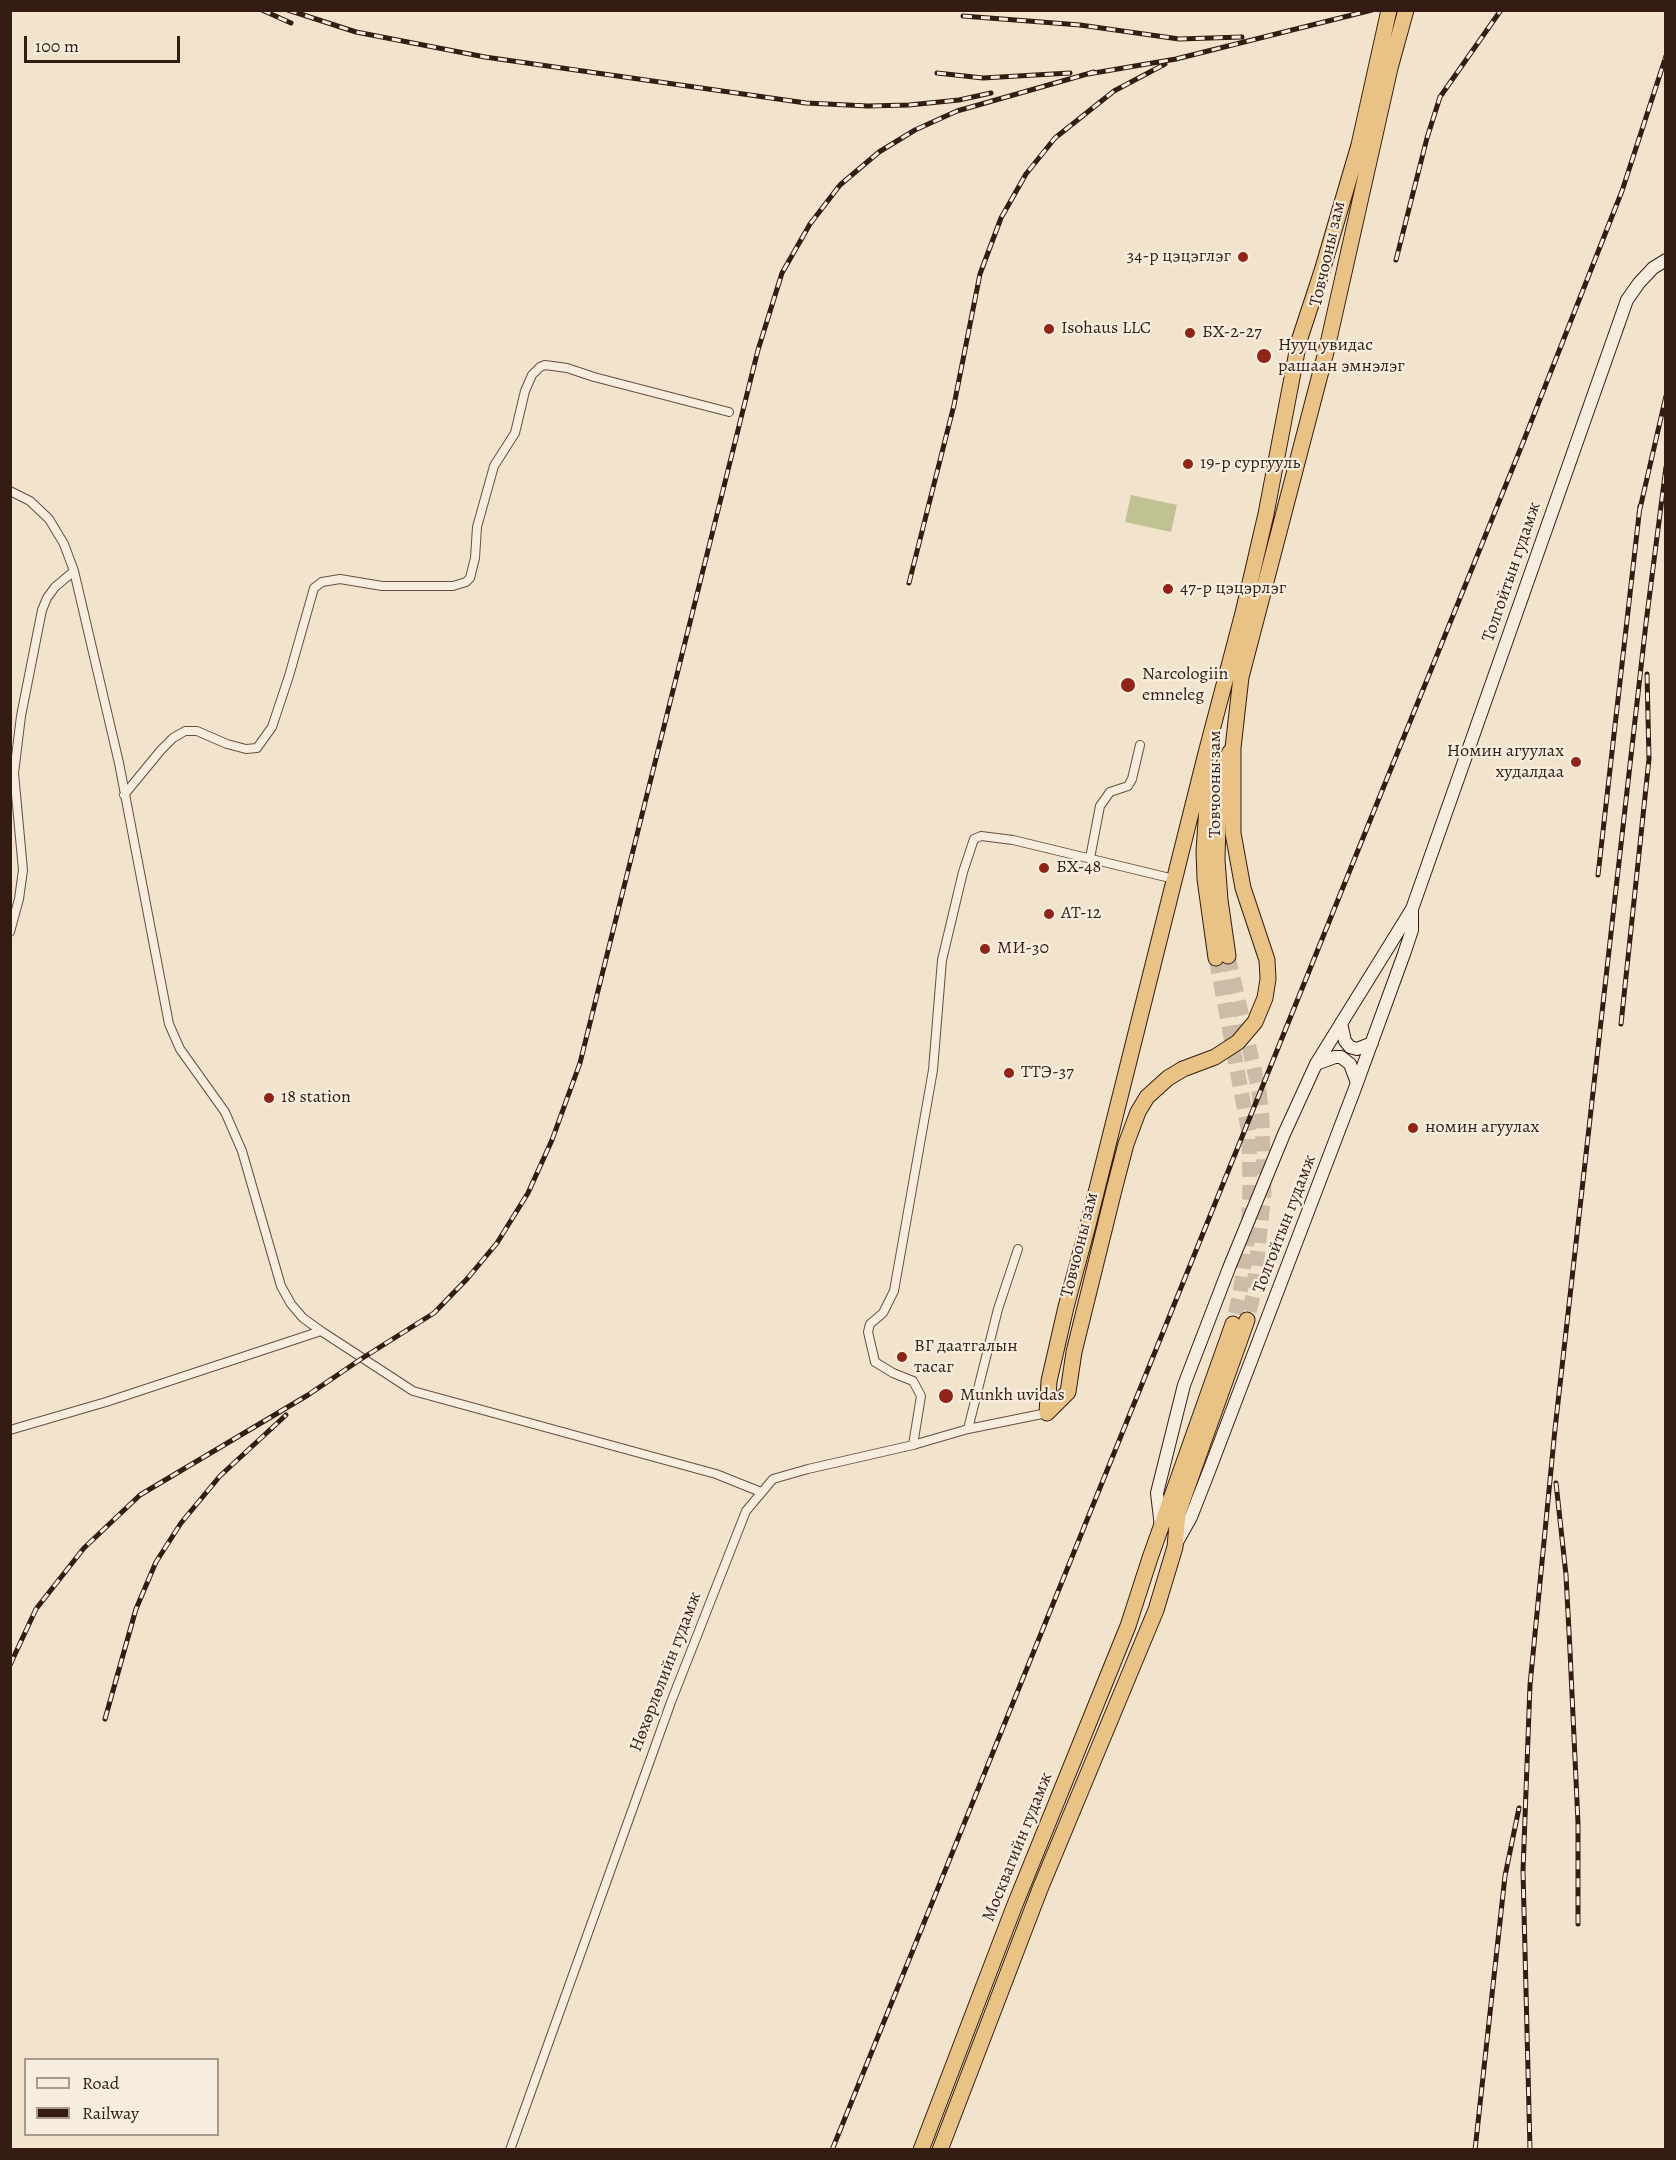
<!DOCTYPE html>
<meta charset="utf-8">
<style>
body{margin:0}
#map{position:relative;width:1676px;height:2160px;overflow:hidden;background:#f2e4cc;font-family:Alegreya,serif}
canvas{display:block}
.frame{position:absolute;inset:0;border:12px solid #341c12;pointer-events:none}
.legend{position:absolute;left:24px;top:2058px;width:195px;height:78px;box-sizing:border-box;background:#f7edde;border:2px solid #a9998c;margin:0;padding:8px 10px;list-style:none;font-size:18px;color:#341c12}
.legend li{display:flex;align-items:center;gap:12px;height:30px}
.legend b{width:30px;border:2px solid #a9998c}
.scale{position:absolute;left:24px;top:36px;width:156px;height:27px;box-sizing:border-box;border:3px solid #341c12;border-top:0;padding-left:8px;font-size:18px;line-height:21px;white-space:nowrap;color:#341c12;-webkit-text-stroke:4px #f7edde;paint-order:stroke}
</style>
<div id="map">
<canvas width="1676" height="2160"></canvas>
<div class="frame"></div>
<ul class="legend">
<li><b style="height:8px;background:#f7edde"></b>Road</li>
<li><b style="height:8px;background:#341c12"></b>Railway</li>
</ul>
<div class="scale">100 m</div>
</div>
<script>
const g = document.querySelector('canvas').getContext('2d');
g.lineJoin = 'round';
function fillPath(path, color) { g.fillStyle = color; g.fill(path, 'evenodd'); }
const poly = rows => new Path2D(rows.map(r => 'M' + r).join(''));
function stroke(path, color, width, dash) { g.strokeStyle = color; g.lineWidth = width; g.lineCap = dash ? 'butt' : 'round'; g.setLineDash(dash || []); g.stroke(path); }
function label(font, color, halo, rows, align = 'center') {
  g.font = font + ' Alegreya,serif'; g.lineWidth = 4.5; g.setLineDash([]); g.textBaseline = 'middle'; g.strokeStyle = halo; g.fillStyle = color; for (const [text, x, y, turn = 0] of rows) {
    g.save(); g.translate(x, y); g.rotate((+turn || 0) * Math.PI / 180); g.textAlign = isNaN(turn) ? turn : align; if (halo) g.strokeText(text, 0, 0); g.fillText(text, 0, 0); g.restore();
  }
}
const green = poly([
 [1131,495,1177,505,1171,532,1125,522]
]);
const highwayTunnel = poly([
 [1228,956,1259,1091,1262,1119,1264,1193,1253,1296,1247,1320],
 [1216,958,1249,1133,1250,1188,1248,1235,1240,1294,1233,1324]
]);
const street = poly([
 [10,491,30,501,49,519,64,544,74,571,119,763,169,1024,180,1049,225,1112,242,1151,281,1286,291,1304,303,1318,321,1331,413,1391,716,1474,761,1492],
 [124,795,161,750,173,738,185,731,197,731,227,744,246,749,257,748,272,727,289,676,314,588,322,582,340,579,382,586,453,586,466,582,470,578,475,558,477,527,494,466,515,433,525,391,532,375,540,367,545,365,567,368,594,377,729,412],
 [1090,858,1100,806,1110,792,1128,786,1132,779,1140,745],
 [10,932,19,899,23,870,14,773,21,716,42,610,47,598,55,587,74,571],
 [968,1429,998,1309,1018,1249],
 [10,1430,106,1402,321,1331],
 [913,1445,921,1396,913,1381,893,1373,875,1362,868,1332,870,1324,883,1313,894,1291,933,1070,942,960,963,872,974,839,981,836,1013,840,1174,879],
 [510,2150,671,1702,746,1511,773,1479,808,1469,913,1445,968,1429,1047,1413]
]);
const secondary = poly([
 [1341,1023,1345,1041,1350,1047,1357,1049,1372,1043],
 [1316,1064,1335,1057,1341,1057,1350,1064,1357,1083],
 [1161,1527,1157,1493,1184,1385,1229,1268,1284,1134,1316,1064,1412,909,1627,300,1639,283,1653,268,1666,260],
 [1177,1542,1191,1517,1209,1471,1354,1091,1404,954,1412,930,1412,909]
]);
const highway = poly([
 [1206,767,1209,777,1204,851,1205,879,1216,958],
 [1228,956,1220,900,1217,860,1219,780,1222,768,1230,752],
 [1047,1413,1068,1392,1074,1352,1114,1190,1126,1144,1138,1112,1147,1097,1168,1078,1183,1069,1215,1057,1238,1042,1255,1022,1265,998,1268,979,1267,960,1243,888,1233,833,1233,748,1241,677,1327,348,1390,68,1406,10],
 [1047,1413,1049,1381,1066,1307,1088,1225,1206,753,1243,613,1266,514,1299,341,1322,271,1359,145,1389,10],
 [921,2150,1014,1907,1128,1626,1150,1558,1233,1324],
 [940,2150,1040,1889,1156,1610,1175,1547,1178,1513,1247,1320]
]);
const rail = poly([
 [262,10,291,23],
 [288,10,356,32,485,57,806,103,868,106,909,105,959,100,991,93],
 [963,16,1080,25,1179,39,1242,37],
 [937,73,983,78,1070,73],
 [1088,74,1176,59,1372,10],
 [1396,260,1427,138,1440,97,1501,10],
 [1639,513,1666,396],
 [909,583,954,405,980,274,1001,218,1026,174,1055,138,1114,91,1165,64],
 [1598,875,1640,506],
 [1621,1024,1649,759,1647,674],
 [1556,1483,1566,1575,1570,1651,1578,1823,1578,1924],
 [10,1665,36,1609,84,1548,140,1495,308,1395,361,1359,434,1313,467,1279,497,1243,528,1193,552,1140,580,1063,758,350,782,273,810,224,840,185,879,152,915,130,957,111,1094,72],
 [105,1719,136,1609,156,1562,181,1523,220,1476,286,1415],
 [832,2150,1522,445,1622,191,1666,56],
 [1475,2150,1505,1876,1519,1808],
 [1530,2150,1523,1871,1530,1685,1555,1429,1646,623,1666,467]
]);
const markers = [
 [1243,257,6,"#8f2418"],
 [1049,329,6,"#8f2418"],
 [1190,333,6,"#8f2418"],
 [1264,356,8,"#8f2418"],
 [1188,464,6,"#8f2418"],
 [1168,589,6,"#8f2418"],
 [1128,685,8,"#8f2418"],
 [1576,762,6,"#8f2418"],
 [1044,868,6,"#8f2418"],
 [1049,914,6,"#8f2418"],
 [985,949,6,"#8f2418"],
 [1009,1073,6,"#8f2418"],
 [269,1098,6,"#8f2418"],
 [1413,1128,6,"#8f2418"],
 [902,1357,6,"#8f2418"],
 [946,1396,8,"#8f2418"]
];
const streetNames = [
 ["Товчооны зам",1328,254,-77],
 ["Толгойтын гудамж",1512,572,-71],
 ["Товчооны зам",1216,784,-90],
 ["Толгойтын гудамж",1285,1224,-69],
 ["Товчооны зам",1080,1245,-76],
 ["Нөхөрлөлийн гудамж",666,1672,-69],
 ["Москвагийн гудамж",1018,1847,-68]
];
const poiNames = [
 ["34-р цэцэглэг",1231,257,"right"],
 ["Isohaus LLC",1061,329],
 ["БХ-2-27",1202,333],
 ["Нууц увидас",1278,346],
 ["рашаан эмнэлэг",1278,367],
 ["19-р сургууль",1200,464],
 ["47-р цэцэрлэг",1180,589],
 ["Narcologiin",1142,675],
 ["emneleg",1142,696],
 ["Номин агуулах",1564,752,"right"],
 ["худалдаа",1564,773,"right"],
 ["БХ-48",1056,868],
 ["АТ-12",1061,914],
 ["МИ-30",997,949],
 ["ТТЭ-37",1021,1073],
 ["18 station",281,1098],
 ["номин агуулах",1425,1128],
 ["ВГ даатгалын",914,1347],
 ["тасаг",914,1368],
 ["Munkh uvidas",960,1396]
];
fillPath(green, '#c1c293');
stroke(highwayTunnel, '#ccbca7', 15, [15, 8]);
stroke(street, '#644e40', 10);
stroke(secondary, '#341c12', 14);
stroke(highway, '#341c12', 17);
stroke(street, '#f7edde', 8);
stroke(secondary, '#f7edde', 12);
stroke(highway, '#e9c286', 15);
stroke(rail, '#341c12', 5);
stroke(rail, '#f7edde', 3, [9]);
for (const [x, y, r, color] of markers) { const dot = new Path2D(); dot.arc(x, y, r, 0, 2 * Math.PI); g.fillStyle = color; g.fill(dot); stroke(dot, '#f7edde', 2); }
label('18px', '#341c12', '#f7edde', streetNames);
label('18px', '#341c12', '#f7edde', poiNames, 'left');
</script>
